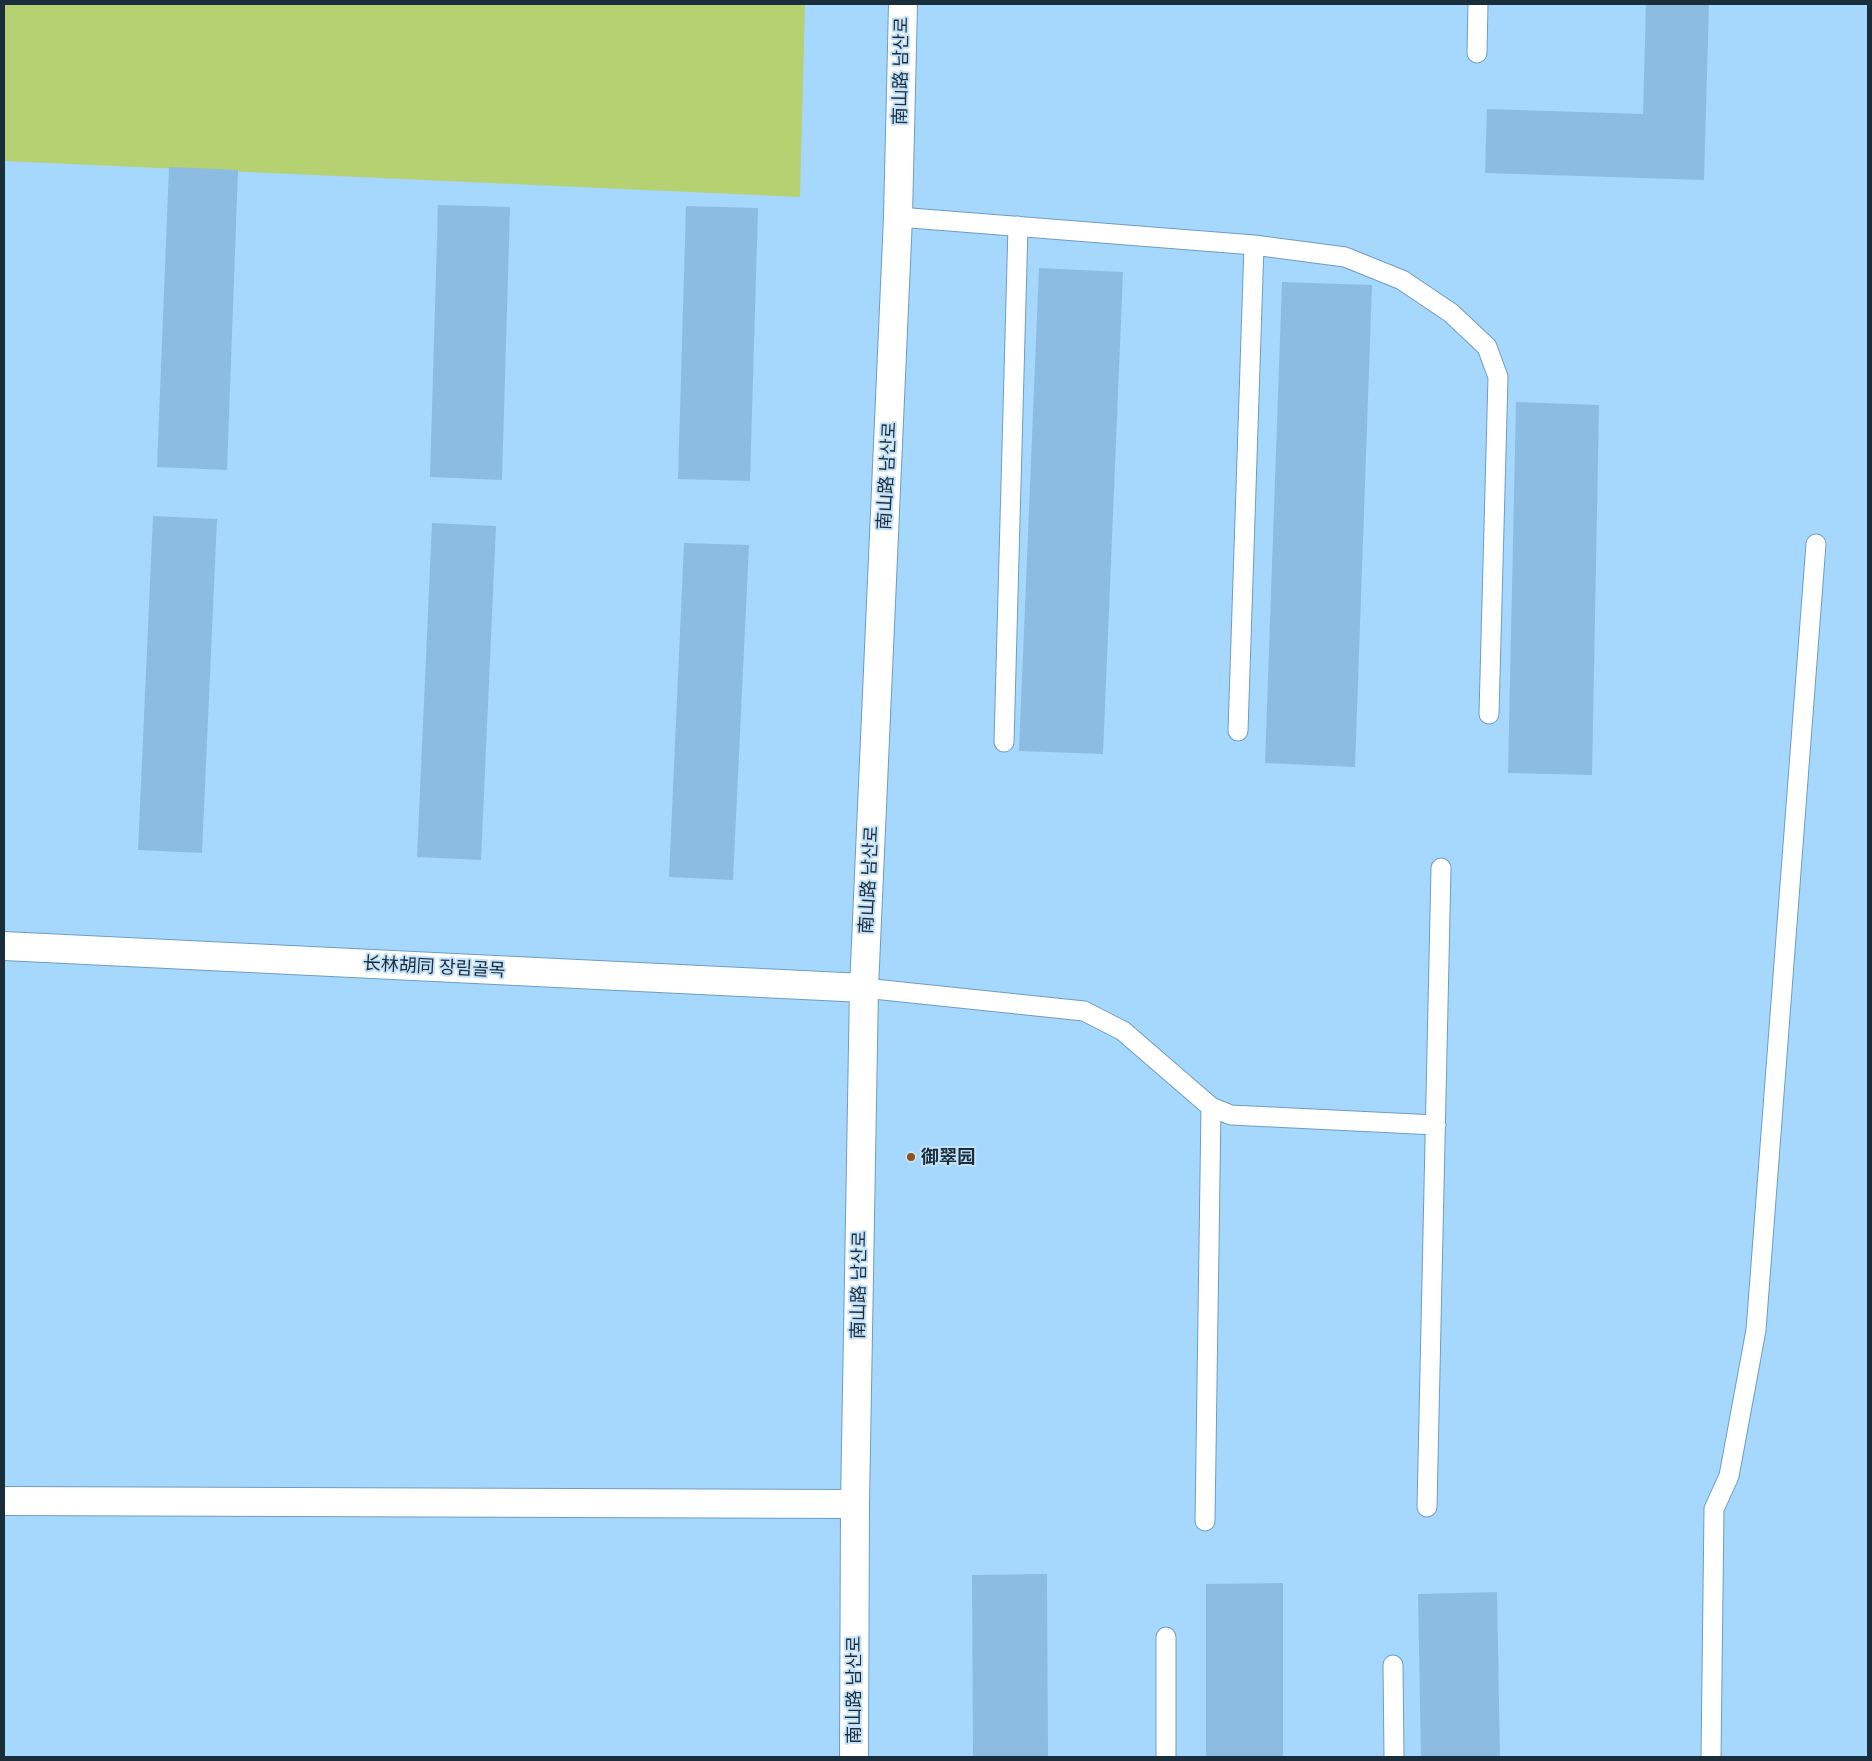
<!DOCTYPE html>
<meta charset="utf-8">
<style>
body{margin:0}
#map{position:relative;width:1872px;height:1761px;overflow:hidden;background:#a6d8fe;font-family:"Golos Text",sans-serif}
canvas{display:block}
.frame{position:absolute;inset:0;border:5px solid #192d3b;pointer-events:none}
</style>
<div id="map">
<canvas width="1872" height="1761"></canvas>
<div class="frame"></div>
</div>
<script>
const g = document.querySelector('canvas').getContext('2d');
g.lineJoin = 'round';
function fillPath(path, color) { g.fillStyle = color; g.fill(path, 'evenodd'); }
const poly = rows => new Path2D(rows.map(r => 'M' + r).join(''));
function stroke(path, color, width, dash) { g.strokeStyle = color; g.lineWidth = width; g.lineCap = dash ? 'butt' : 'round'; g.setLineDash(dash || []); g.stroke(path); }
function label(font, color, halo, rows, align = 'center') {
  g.font = font + ' "Golos Text","Noto Sans SC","Noto Sans KR",sans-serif'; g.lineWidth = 4; g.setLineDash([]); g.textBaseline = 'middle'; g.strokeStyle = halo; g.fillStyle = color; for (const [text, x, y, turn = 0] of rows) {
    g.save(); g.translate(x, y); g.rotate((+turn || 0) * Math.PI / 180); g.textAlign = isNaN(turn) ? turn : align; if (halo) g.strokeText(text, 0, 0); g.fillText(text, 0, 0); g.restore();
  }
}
const green = poly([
 [4,4,805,4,800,197,4,161]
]);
const building = poly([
 [1646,4,1709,4,1704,180,1485,173,1487,109,1643,114],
 [169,167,238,170,227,470,157,467],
 [438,205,510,207,502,480,430,477],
 [686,206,758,208,750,481,678,479],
 [1039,268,1123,272,1103,754,1019,751],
 [1282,282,1372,285,1355,767,1265,763],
 [1516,402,1599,405,1592,775,1508,773],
 [153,516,217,519,202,853,138,850],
 [432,523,496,526,481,860,417,857],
 [684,543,749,545,733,880,669,877],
 [1047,1574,1048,1757,973,1757,972,1575],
 [1283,1583,1283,1757,1206,1757,1206,1584],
 [1497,1592,1500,1757,1421,1757,1418,1594]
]);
const service = poly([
 [1477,53,1478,4],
 [898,217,1254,245,1345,257,1402,280,1451,313,1487,347,1498,377,1489,714],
 [1238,731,1254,245],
 [1004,742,1018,226],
 [864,988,1084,1011,1123,1031,1211,1107,1231,1115,1436,1125],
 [1427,1507,1441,868],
 [1205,1521,1211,1107],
 [1393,1665,1394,1757],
 [1166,1757,1166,1637],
 [1711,1757,1714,1509,1729,1476,1756,1330,1816,544]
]);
const minor = poly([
 [4,946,864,988],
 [4,1501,855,1504]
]);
const tertiary = poly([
 [854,1757,855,1504,864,988,898,217,903,4]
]);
const markers = [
 [911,1157,5,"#8f5413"]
];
const streetNames = [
 ["南山路 남산로",901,71,-89],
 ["南山路 남산로",887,476,-87],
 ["南山路 남산로",869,880,-87],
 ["长林胡同 장림골목",434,967,3],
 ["南山路 남산로",859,1285,-89],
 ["南山路 남산로",854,1690,-90]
];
const poiNames = [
 ["御翠园",921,1157]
];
fillPath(green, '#b6d171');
fillPath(building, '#8cbce1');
stroke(service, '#6d9dc1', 21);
stroke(minor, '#6d9dc1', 30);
stroke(tertiary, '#6d9dc1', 30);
stroke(service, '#fff', 19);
stroke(minor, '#fff', 28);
stroke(tertiary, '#fff', 28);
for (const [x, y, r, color] of markers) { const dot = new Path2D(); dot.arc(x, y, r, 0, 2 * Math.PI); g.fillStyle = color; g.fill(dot); stroke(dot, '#c5e2f9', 2); }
label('18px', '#192d3b', '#c5e2f9', streetNames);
label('bold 18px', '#192d3b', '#c5e2f9', poiNames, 'left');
</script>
